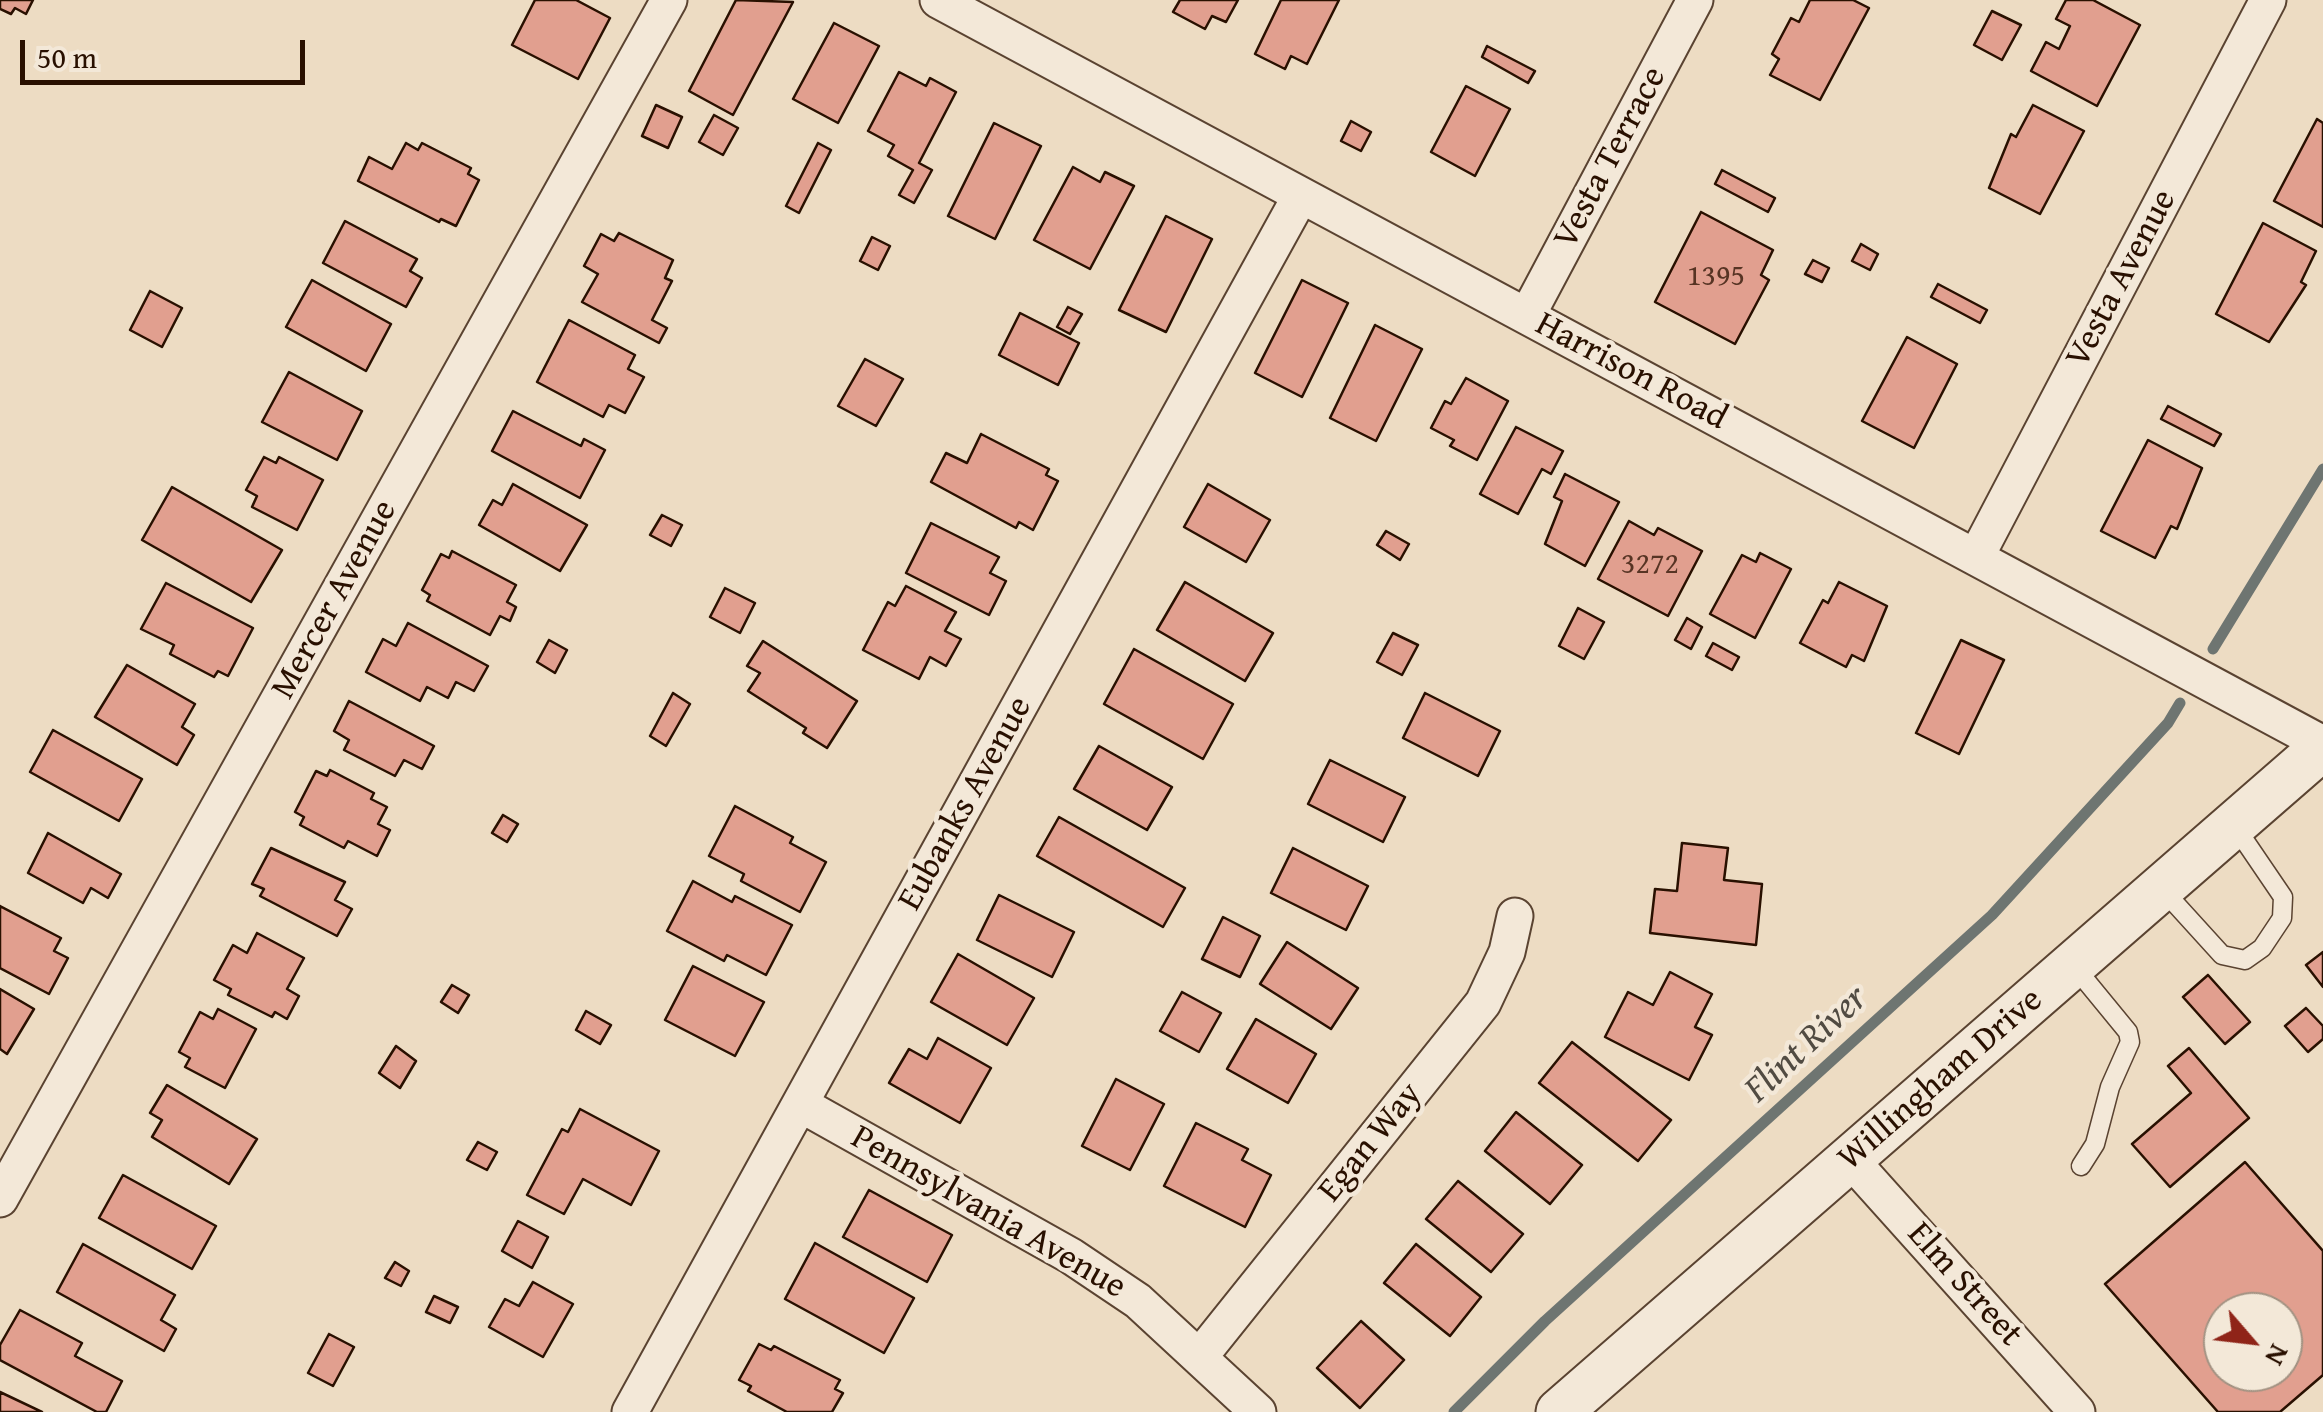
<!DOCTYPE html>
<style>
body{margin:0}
#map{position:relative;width:2323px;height:1412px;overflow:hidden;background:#eddcc3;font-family:"Gentium Book Plus",serif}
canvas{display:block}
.north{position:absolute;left:2203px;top:1292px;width:100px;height:100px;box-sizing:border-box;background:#f3e8d8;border:2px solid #a29282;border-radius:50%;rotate:118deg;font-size:28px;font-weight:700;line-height:40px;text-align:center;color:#291000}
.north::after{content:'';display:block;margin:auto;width:35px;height:45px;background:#8f2418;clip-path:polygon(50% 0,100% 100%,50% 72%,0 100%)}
.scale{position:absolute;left:20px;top:40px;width:285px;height:45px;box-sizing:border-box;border:5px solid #291000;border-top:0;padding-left:12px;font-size:30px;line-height:35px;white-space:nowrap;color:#291000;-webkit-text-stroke:8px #f3e8d8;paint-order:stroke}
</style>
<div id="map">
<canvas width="2323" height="1412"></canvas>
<div class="north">N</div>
<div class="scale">50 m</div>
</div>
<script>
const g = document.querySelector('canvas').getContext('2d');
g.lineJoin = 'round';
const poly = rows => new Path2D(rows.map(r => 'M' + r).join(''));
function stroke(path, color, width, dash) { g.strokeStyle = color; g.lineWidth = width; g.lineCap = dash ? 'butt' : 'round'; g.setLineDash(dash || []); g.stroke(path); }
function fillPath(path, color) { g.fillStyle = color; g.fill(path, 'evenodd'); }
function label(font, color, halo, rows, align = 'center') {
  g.font = font + ' "Gentium Book Plus",serif'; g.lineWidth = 9; g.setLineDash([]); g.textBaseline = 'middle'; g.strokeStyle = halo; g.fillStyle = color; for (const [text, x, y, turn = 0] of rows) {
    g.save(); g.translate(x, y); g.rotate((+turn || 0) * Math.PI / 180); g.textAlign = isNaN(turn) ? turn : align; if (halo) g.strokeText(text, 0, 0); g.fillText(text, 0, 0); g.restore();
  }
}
const stream = poly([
 [2213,649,2323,469],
 [1454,1412,1545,1321,1992,915,2168,723,2180,703]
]);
const building = poly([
 [0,0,33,0,26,14,15,8,11,14,0,9,0,0],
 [535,0,576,0,610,18,578,79,512,45,535,0],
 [736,0,793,2,733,115,689,91,736,0],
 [1180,0,1238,0,1226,22,1212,16,1205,29,1173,12,1180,0],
 [1281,0,1339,0,1307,64,1291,56,1285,69,1255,54,1281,0],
 [1810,0,1853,0,1869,8,1820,100,1770,75,1779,59,1772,54,1791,18,1799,22,1810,0],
 [2066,0,2093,0,2140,25,2097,106,2031,71,2046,42,2059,49,2070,26,2056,19,2066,0],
 [1992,11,2021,25,2002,60,1974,45,1992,11],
 [834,23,879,46,838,123,793,99,834,23],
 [1487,46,1535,71,1528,83,1482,57,1487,46],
 [899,72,926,86,930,78,956,92,919,163,932,170,914,203,899,195,913,170,888,156,894,145,868,131,899,72],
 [1466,86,1510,109,1475,176,1431,152,1466,86],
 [656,105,682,117,668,148,642,136,656,105],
 [2033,105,2084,131,2040,214,1989,188,2011,134,2016,137,2033,105],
 [714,115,738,128,723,155,699,142,714,115],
 [2317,119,2323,123,2323,227,2274,201,2317,119],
 [1351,121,1371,132,1361,151,1341,141,1351,121],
 [994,123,1041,146,995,239,948,216,994,123],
 [406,143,418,150,422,143,471,168,468,174,479,180,456,226,441,219,439,222,358,181,369,157,392,169,406,143],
 [818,143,831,150,799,213,786,206,818,143],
 [1073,167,1100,182,1105,172,1134,186,1090,269,1034,240,1073,167],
 [1722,170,1775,198,1768,212,1715,184,1722,170],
 [1701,212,1773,250,1761,275,1769,280,1735,344,1655,302,1701,212],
 [1166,216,1212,239,1166,332,1119,310,1166,216],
 [345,221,417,259,410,271,422,278,406,307,323,263,345,221],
 [2263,223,2316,251,2301,282,2306,285,2269,342,2216,314,2263,223],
 [619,233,673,260,665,278,672,281,652,320,667,328,659,343,582,302,598,274,584,266,601,234,614,241,619,233],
 [872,237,890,246,878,270,860,261,872,237],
 [1861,244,1878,254,1870,270,1852,261,1861,244],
 [1813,260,1829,268,1822,282,1805,274,1813,260],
 [312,280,391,324,366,371,286,327,312,280],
 [1302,280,1348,303,1302,397,1255,373,1302,280],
 [1938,284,1987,310,1980,323,1931,297,1938,284],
 [150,291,182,308,162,347,130,330,150,291],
 [1068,307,1082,314,1070,334,1057,327,1068,307],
 [1020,313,1079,343,1058,385,999,355,1020,313],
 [569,320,635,355,628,369,644,377,625,413,609,405,603,417,537,382,569,320],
 [1375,325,1422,349,1376,441,1330,418,1375,325],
 [1907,337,1957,364,1914,448,1862,421,1907,337],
 [865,359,903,379,876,426,838,406,865,359],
 [289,372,362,411,337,460,262,422,289,372],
 [1466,378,1508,401,1477,460,1450,446,1454,440,1431,428,1445,401,1451,404,1466,378],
 [2168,406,2221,434,2214,446,2161,419,2168,406],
 [513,411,581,446,584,439,605,450,580,498,492,451,513,411],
 [1516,427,1563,451,1551,474,1542,469,1518,514,1480,494,1516,427],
 [981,434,1049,469,1046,475,1058,481,1033,530,1019,522,1016,528,931,482,946,453,967,463,981,434],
 [2148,440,2202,468,2177,529,2171,526,2155,558,2101,531,2148,440],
 [264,457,276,463,279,457,323,480,297,530,252,507,257,496,246,490,264,457],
 [1565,474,1619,502,1585,566,1545,544,1562,501,1554,497,1565,474],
 [513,484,587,525,560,571,479,525,493,500,502,505,513,484],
 [1208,484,1270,520,1246,562,1184,527,1208,484],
 [172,487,282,550,251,602,142,540,172,487],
 [662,515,682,525,671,546,650,535,662,515],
 [1629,521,1654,535,1658,528,1702,551,1668,616,1598,579,1629,521],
 [931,523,999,557,990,573,1006,581,989,615,906,573,931,523],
 [1386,531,1409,544,1400,560,1377,545,1386,531],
 [452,551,516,585,507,602,516,607,510,621,500,616,490,635,427,601,430,595,422,590,441,554,449,558,452,551],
 [1760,553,1791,569,1755,638,1710,614,1742,555,1756,562,1760,553],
 [1185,582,1273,633,1245,681,1157,630,1185,582],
 [1839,582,1887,606,1864,661,1852,655,1846,667,1800,643,1823,600,1828,603,1839,582],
 [166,583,253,628,228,676,218,671,214,677,170,654,174,645,141,629,166,583],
 [906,586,956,612,945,631,961,639,946,666,930,657,919,679,863,650,888,602,895,606,906,586],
 [725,588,755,603,740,633,710,617,725,588],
 [1578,608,1604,622,1584,659,1559,646,1578,608],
 [1687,618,1702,627,1691,649,1675,640,1687,618],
 [408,623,488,666,474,691,456,682,448,698,427,687,420,701,366,672,383,639,396,646,408,623],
 [1393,633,1418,645,1402,675,1377,662,1393,633],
 [549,640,567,650,555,673,537,662,549,640],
 [1961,640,2004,660,1959,754,1916,733,1961,640],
 [763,641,857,701,827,748,803,733,806,728,748,691,760,673,747,666,763,641],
 [1713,643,1739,657,1732,670,1706,656,1713,643],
 [1134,649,1233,704,1203,759,1104,704,1134,649],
 [127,665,195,704,182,727,194,735,177,765,95,717,127,665],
 [673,693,690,704,666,746,650,736,673,693],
 [1425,693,1500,731,1478,776,1403,738,1425,693],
 [349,701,434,746,422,769,404,760,395,776,344,750,349,740,334,731,349,701],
 [53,730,142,779,119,821,30,772,53,730],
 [1099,746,1172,787,1147,830,1074,789,1099,746],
 [1330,760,1405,797,1383,842,1308,804,1330,760],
 [330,770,374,793,371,799,387,807,378,824,390,830,377,856,348,841,344,848,300,825,304,817,295,812,316,771,327,776,330,770],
 [735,806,793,837,790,843,826,862,800,912,741,881,744,874,709,856,735,806],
 [503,815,518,824,507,842,492,833,503,815],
 [1059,817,1185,888,1163,927,1037,856,1059,817],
 [48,833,121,874,108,898,91,888,83,903,28,873,48,833],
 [1682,843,1728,848,1724,880,1762,884,1756,945,1650,933,1655,889,1677,891,1682,843],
 [271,848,345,882,335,900,352,909,337,936,260,896,264,889,252,884,271,848],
 [1293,848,1368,886,1346,930,1271,893,1293,848],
 [693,881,732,902,735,896,792,925,766,975,727,955,724,961,667,931,693,881],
 [999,895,1074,932,1052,977,977,940,999,895],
 [0,906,61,938,54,951,68,958,49,994,0,968,0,906],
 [1223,917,1260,936,1240,977,1202,959,1223,917],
 [257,933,304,958,287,989,299,996,287,1019,275,1012,272,1017,228,995,231,989,214,980,233,945,247,953,257,933],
 [1287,942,1358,988,1331,1029,1260,984,1287,942],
 [2323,952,2323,987,2306,965,2323,952],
 [958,954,1034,998,1007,1045,931,1002,958,954],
 [693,966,764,1002,735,1056,665,1020,693,966],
 [1670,972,1712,994,1695,1027,1712,1035,1689,1080,1605,1037,1628,992,1653,1005,1670,972],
 [2208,975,2250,1022,2225,1044,2183,997,2208,975],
 [452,985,469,995,458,1013,441,1002,452,985],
 [0,989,34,1009,7,1054,0,1049,0,989],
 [1182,992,1221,1013,1199,1052,1160,1031,1182,992],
 [2306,1008,2323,1026,2323,1039,2308,1052,2285,1026,2306,1008],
 [218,1009,256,1029,225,1088,185,1067,190,1058,179,1052,200,1012,213,1019,218,1009],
 [586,1011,611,1025,600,1044,576,1030,586,1011],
 [1256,1019,1316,1054,1288,1103,1227,1069,1256,1019],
 [938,1038,991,1068,960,1123,889,1083,909,1049,927,1059,938,1038],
 [1572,1042,1671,1120,1638,1161,1539,1083,1572,1042],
 [396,1046,416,1061,400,1088,379,1073,396,1046],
 [2189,1048,2249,1118,2170,1187,2132,1144,2191,1093,2168,1066,2189,1048],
 [1116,1079,1164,1104,1130,1170,1082,1146,1116,1079],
 [167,1085,257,1139,229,1184,152,1137,162,1120,150,1113,167,1085],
 [580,1109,659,1151,631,1205,583,1179,564,1214,527,1195,562,1129,568,1132,580,1109],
 [1516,1112,1582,1165,1550,1204,1485,1151,1516,1112],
 [1196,1123,1248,1149,1242,1160,1271,1175,1245,1227,1164,1186,1196,1123],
 [478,1142,497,1152,487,1170,467,1160,478,1142],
 [2245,1162,2323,1251,2323,1375,2280,1412,2218,1412,2105,1284,2245,1162],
 [2223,1312,2283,1312,2283,1372,2223,1372,2223,1312],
 [123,1175,216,1226,192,1269,99,1218,123,1175],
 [1458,1181,1523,1234,1491,1272,1426,1219,1458,1181],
 [869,1190,952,1235,927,1282,843,1237,869,1190],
 [518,1221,548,1237,532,1268,502,1251,518,1221],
 [815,1243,914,1298,884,1353,785,1299,815,1243],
 [83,1244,175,1295,161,1320,176,1329,164,1351,57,1292,83,1244],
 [1416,1244,1481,1297,1450,1336,1384,1283,1416,1244],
 [395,1262,409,1271,401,1286,385,1278,395,1262],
 [533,1282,573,1304,543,1357,489,1327,505,1299,519,1306,533,1282],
 [434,1296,458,1307,450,1323,426,1312,434,1296],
 [20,1310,82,1343,75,1356,122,1381,106,1412,97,1412,0,1360,0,1345,20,1310],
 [1361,1321,1404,1360,1360,1408,1317,1368,1361,1321],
 [329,1334,354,1347,333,1386,308,1373,329,1334],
 [759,1344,771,1350,774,1346,840,1380,835,1389,843,1393,832,1412,787,1412,748,1391,751,1386,739,1380,759,1344],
 [0,1392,42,1412,0,1412,0,1392]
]);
const service = poly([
 [2162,889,2222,955,2245,960,2262,948,2282,918,2283,897,2234,825],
 [2073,965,2128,1032,2130,1042,2110,1087,2095,1144,2081,1166]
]);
const minor = poly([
 [938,0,2323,744],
 [1527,316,1695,0],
 [1976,557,2268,0],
 [800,1104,1071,1256,1138,1301,1258,1412],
 [1850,1159,2077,1412],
 [0,1199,669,0],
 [1201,1355,1483,1003,1507,952,1515,916],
 [630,1412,1301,195]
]);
const tertiary = poly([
 [1559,1412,2323,747]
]);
const numberNames = [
 ["1395",1716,277],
 ["3272",1650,565]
];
const streetNames = [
 ["Vesta Terrace",1611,158,-62],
 ["Vesta Avenue",2122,279,-62],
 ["Harrison Road",1631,372,28],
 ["Mercer Avenue",335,600,-61],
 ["Eubanks Avenue",966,804,-61],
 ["Willingham Drive",1941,1080,-41],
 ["Egan Way",1371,1143,-51],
 ["Pennsylvania Avenue",988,1213,30],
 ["Elm Street",1964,1285,48]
];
const waterNames = [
 ["Flint River",1807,1045,-43]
];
stroke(stream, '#6e7571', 11);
fillPath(building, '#e19f8f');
stroke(building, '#291000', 2.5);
stroke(service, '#5a4331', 21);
stroke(minor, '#5a4331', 39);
stroke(tertiary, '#5a4331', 49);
stroke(service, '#f3e8d8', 18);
stroke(minor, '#f3e8d8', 35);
stroke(tertiary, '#f3e8d8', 45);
label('30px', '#573424', null, numberNames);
label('35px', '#291000', '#f3e8d8', streetNames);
label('italic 38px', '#514b42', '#f3e8d8', waterNames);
</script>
